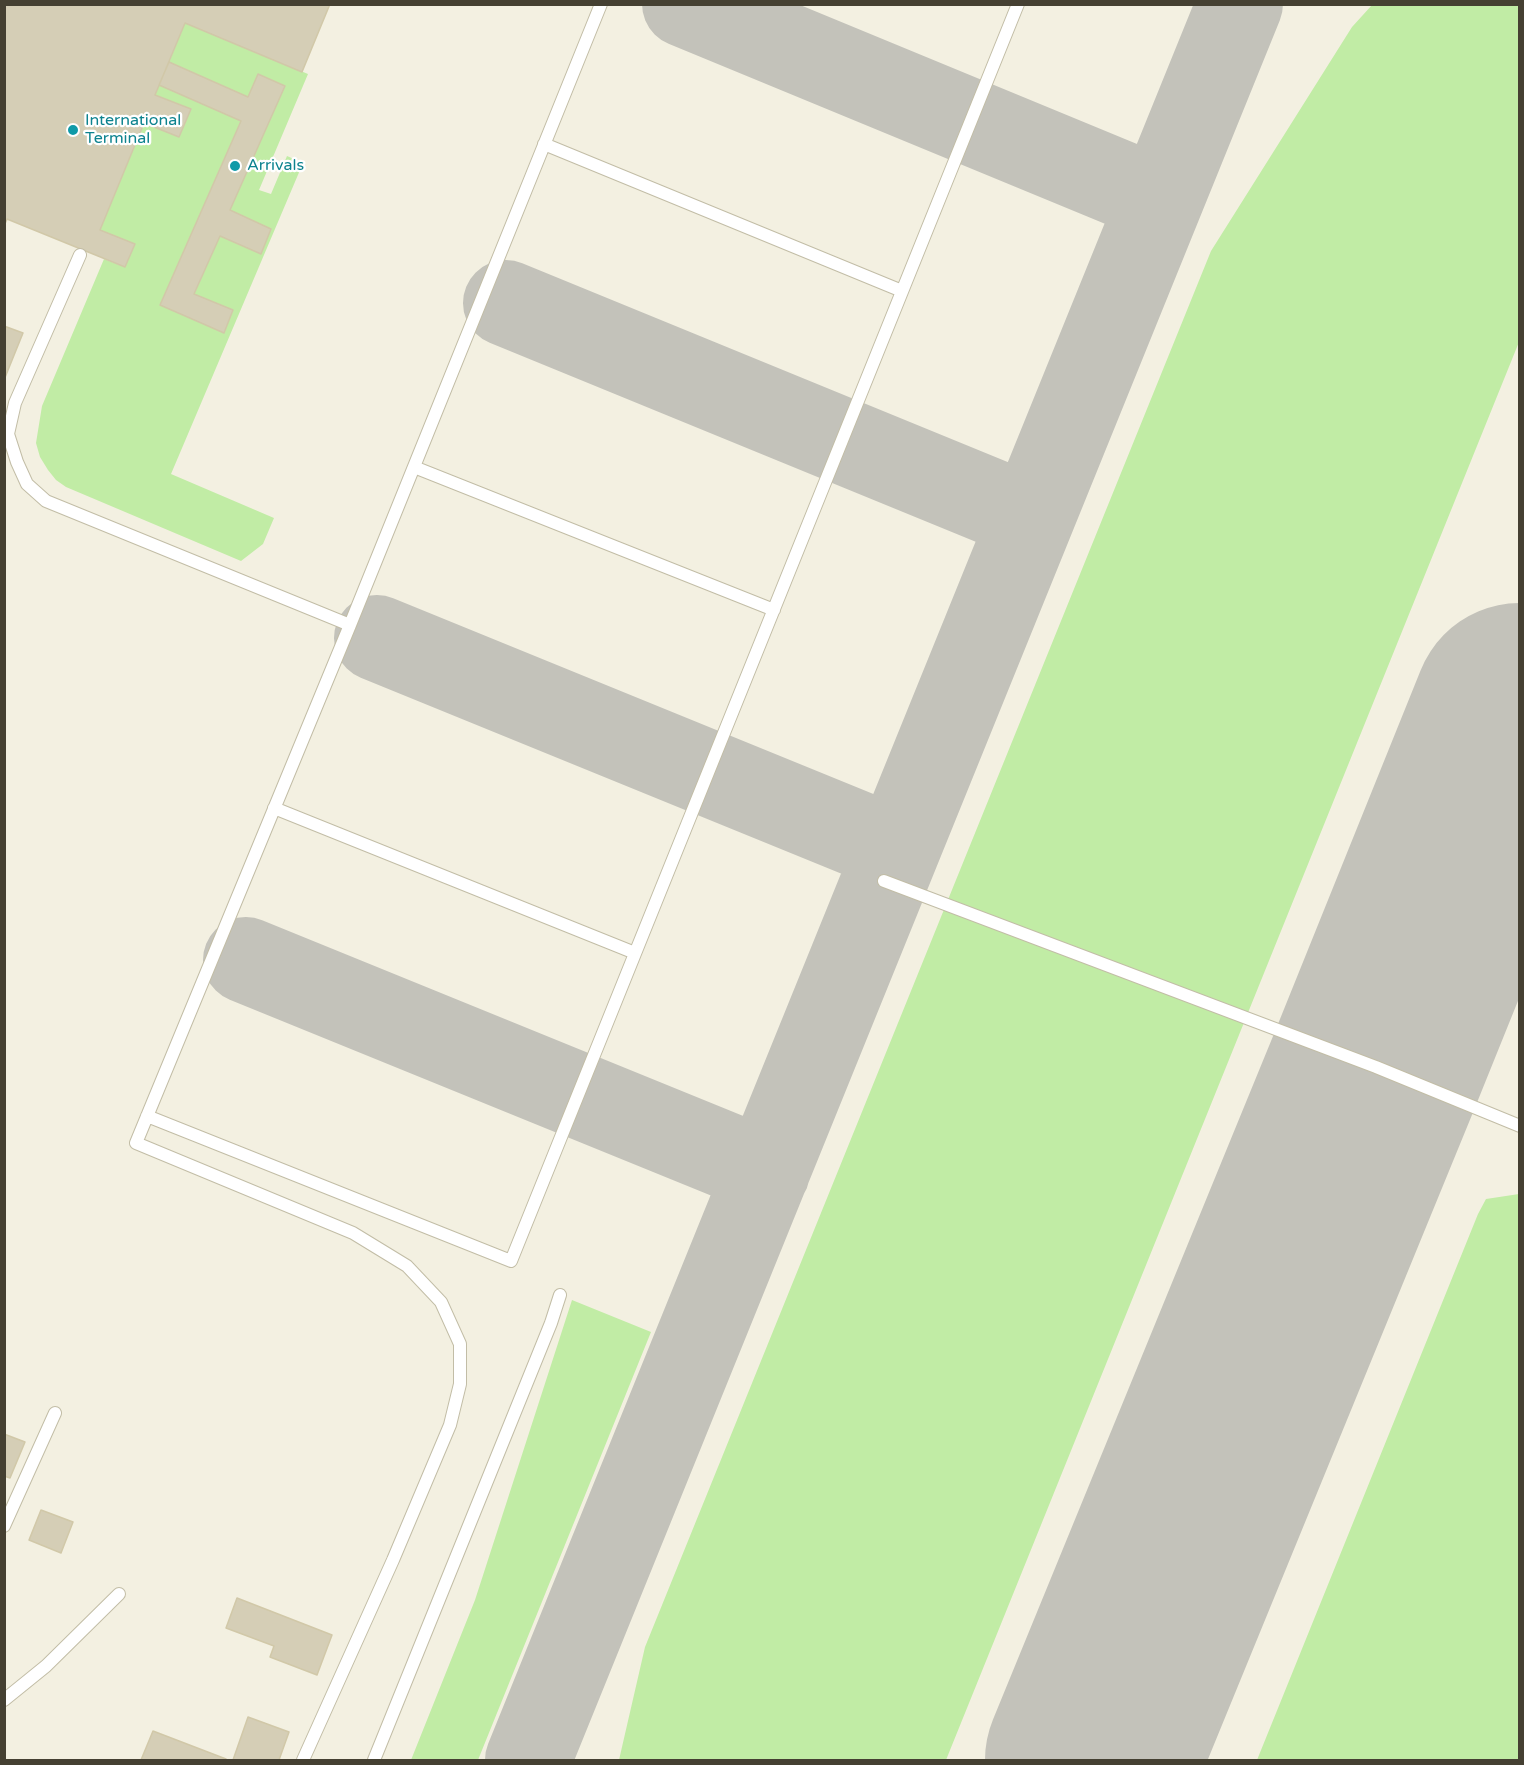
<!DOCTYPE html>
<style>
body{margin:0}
#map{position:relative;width:1524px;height:1765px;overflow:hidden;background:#f3f0e1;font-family:"Varela Round",sans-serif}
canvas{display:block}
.frame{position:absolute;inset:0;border:6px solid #454032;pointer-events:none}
</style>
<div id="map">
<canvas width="1524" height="1765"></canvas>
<div class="frame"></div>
</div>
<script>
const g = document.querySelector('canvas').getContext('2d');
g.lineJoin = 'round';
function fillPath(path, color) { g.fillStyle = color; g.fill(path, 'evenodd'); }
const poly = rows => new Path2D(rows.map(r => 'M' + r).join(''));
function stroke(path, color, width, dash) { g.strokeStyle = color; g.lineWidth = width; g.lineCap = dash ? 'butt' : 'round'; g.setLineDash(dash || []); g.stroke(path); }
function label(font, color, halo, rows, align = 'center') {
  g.font = font + ' "Varela Round",sans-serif'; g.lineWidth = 4.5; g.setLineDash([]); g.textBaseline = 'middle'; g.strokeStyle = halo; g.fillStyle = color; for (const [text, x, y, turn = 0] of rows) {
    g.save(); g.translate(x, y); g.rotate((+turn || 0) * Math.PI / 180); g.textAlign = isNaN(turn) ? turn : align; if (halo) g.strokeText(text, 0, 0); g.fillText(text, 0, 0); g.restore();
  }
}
const green = poly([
 [1372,5,1519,5,1519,342,946,1760,619,1760,645,1647,1211,251,1352,27],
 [185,23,308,74,259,190,271,194,287,156,303,163,171,474,274,518,263,544,241,561,66,487,56,480,48,470,40,457,36,443,42,406,104,259,125,267,135,244,100,230,144,123,179,137,191,109,155,95,159,85,241,121,160,305,224,332,233,310,194,294,220,236,260,253,271,229,230,210,248,97,169,62],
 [1519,1194,1519,1760,1257,1760,1478,1214,1486,1199],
 [572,1300,651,1332,478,1760,411,1760,475,1600]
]);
const taxiway = poly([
 [685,4,1160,200],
 [506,303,1031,518],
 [377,638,897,850],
 [246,960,767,1172],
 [528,1760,1240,4]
]);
const runway = poly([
 [1092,1760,1376,1067,1520,710]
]);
const building = poly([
 [4,4,330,4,302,72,185,23,155,95,191,109,179,137,144,123,100,230,135,244,125,267,7,219,4,226,4,4],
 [169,62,248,97,258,74,285,86,230,210,271,229,261,254,220,236,194,294,233,310,224,333,160,305,241,121,159,85,169,62],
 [4,326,23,333,4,380,4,326],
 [4,1434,25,1442,10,1478,4,1476,4,1434],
 [41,1510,73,1522,61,1553,29,1540,41,1510],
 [237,1598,332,1635,317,1675,270,1657,274,1646,226,1628,237,1598],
 [248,1717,289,1732,279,1760,233,1760,248,1717],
 [153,1731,226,1759,226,1760,141,1760,153,1731]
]);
const lane = poly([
 [544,144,902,291],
 [80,255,15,403,8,434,17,462,27,484,46,501,350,625],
 [414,467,774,610],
 [274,808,635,953],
 [884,881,1376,1067,1520,1126],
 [147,1116,511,1261,1018,4],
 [4,1526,55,1413],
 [4,1700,46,1666,119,1594],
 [303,1760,393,1560,450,1425,460,1384,460,1344,441,1302,407,1266,353,1233,136,1143,350,625,601,4],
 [374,1760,551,1323,560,1295]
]);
const markers = [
 [73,130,6,"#0f9aa8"],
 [235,166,6,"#0f9aa8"]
];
const cultureNames = [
 ["International",85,121],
 ["Terminal",85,139],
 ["Arrivals",247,166]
];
fillPath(green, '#c1eca5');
stroke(taxiway, '#c3c2ba', 86);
stroke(runway, '#c3c2ba', 214);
fillPath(building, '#d5ceb6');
stroke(building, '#d1c8a8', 1.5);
stroke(lane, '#c2bda6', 14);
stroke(lane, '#fff', 12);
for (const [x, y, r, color] of markers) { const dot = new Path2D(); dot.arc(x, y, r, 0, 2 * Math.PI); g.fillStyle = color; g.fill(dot); stroke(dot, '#fff', 2); }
label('16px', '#0d838f', '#fff', cultureNames, 'left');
</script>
